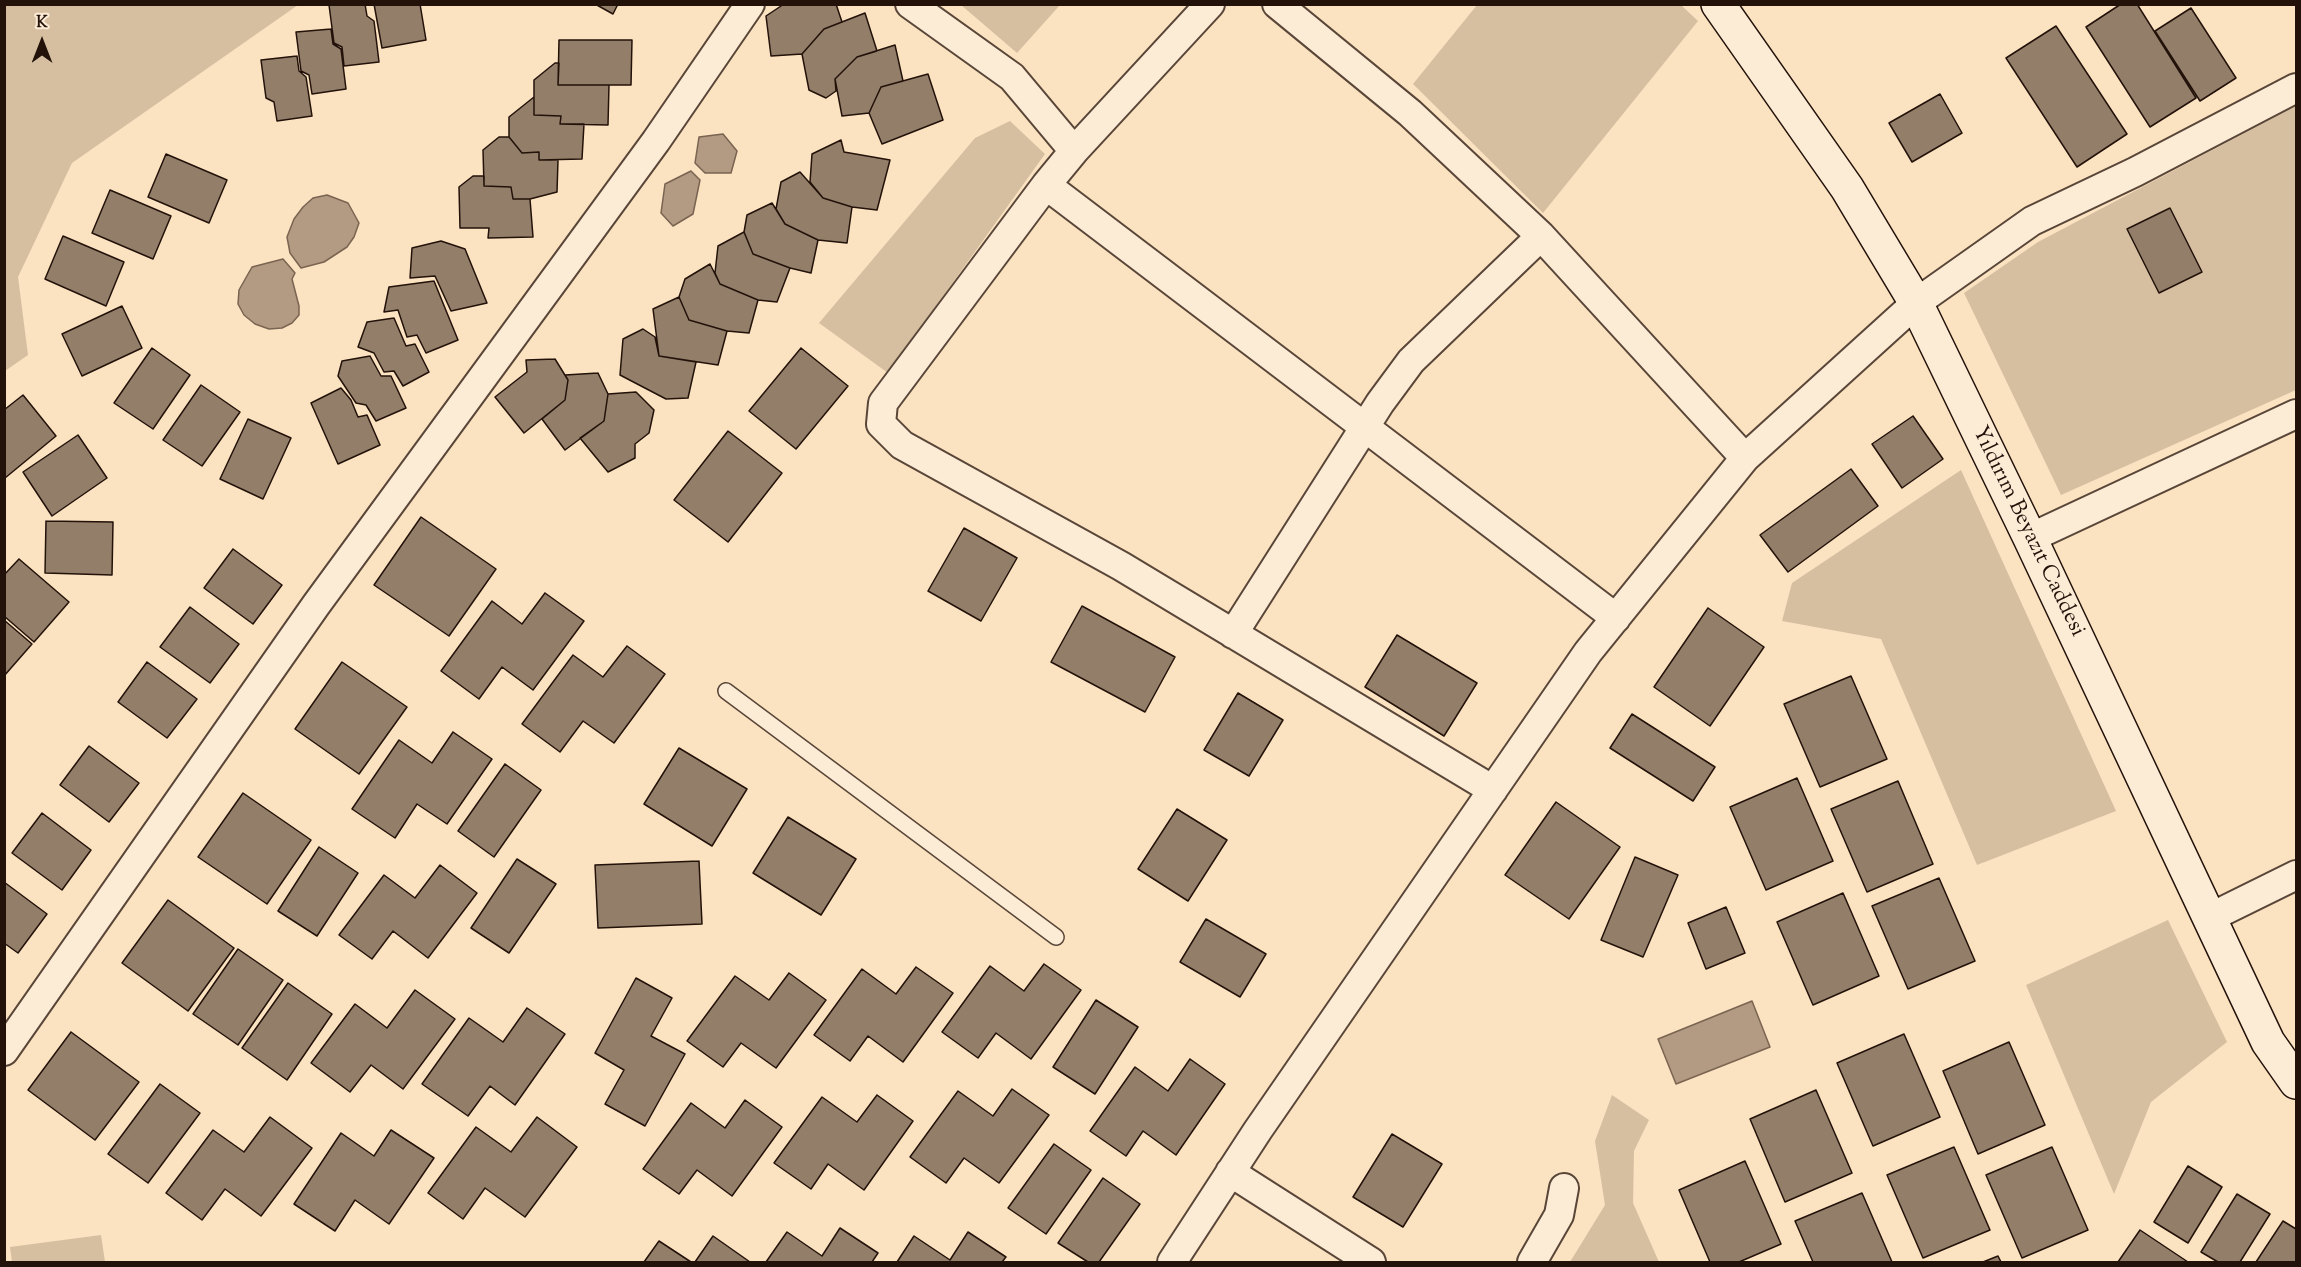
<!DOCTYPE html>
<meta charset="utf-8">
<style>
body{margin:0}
#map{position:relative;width:2301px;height:1267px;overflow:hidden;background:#fbe2c0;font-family:"Sorts Mill Goudy",serif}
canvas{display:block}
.frame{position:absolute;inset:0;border:6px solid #23120a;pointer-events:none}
.north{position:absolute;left:12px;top:12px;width:60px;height:60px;-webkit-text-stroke:4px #fcecd6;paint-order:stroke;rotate:0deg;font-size:16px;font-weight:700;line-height:24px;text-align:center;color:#23120a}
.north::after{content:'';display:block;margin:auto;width:21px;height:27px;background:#23120a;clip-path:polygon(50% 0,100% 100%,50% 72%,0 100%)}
</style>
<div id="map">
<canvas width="2301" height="1267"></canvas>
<div class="frame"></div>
<div class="north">K</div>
</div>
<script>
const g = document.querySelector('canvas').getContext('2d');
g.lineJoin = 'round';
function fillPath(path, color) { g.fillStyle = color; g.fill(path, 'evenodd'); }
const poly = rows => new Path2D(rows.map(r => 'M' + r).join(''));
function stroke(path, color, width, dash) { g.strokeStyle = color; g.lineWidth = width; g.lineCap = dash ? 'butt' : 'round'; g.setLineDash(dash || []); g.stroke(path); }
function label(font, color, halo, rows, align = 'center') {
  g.font = font + ' "Sorts Mill Goudy",serif'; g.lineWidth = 5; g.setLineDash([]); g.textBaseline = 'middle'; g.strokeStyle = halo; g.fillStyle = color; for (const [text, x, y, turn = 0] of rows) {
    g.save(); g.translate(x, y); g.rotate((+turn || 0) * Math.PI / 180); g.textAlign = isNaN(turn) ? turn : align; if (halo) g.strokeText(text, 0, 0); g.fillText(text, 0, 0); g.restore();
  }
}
const green = poly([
 [5,4,298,5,72,163,18,277,28,355,5,371],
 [961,5,1060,5,1017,53],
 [1477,5,1681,5,1698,21,1543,213,1413,84],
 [2296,106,2296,390,2061,495,1964,293,2038,242],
 [1010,121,1045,154,888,373,819,323,975,138],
 [1961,470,2116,811,1977,865,1881,639,1782,621,1792,583],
 [2168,920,2227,1042,2151,1102,2114,1194,2026,985],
 [1612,1095,1649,1120,1634,1151,1633,1203,1659,1262,1570,1262,1605,1205,1595,1141],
 [101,1235,105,1262,12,1262,10,1247]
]);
const water = poly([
 [723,134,737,151,731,173,705,173,695,163,699,137,723,134],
 [691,171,700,180,693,214,673,226,661,213,665,184,691,171],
 [327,195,348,203,359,223,354,237,347,247,324,262,301,268,290,253,287,237,294,219,303,207,313,198,327,195],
 [283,259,295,273,292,279,299,306,299,315,292,323,282,328,269,329,255,324,244,315,238,304,239,290,252,267,283,259],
 [1752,1001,1770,1047,1676,1084,1658,1039,1752,1001]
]);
const building = poly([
 [365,4,367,16,374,21,379,62,344,66,342,47,334,43,329,5,365,4],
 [374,4,420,4,426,40,382,48,374,4],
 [595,4,618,4,613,14,595,4],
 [784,4,836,4,842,22,824,29,802,54,771,56,766,16,784,4],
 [2121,4,2137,4,2196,98,2150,127,2086,27,2121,4],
 [2191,8,2236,78,2200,101,2155,31,2191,8],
 [865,13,877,51,857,57,835,79,836,91,826,98,809,90,802,54,824,29,865,13],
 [2056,26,2127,134,2077,167,2006,58,2056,26],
 [331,29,333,44,341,49,346,89,312,94,309,75,301,71,296,32,331,29],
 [559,40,632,40,631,85,558,85,559,40],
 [895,45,903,81,881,87,869,113,842,116,835,79,857,57,895,45],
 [297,56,299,71,306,77,312,116,277,121,274,102,266,98,261,60,297,56],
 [555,63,559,63,558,85,609,85,608,125,560,124,561,116,534,115,534,80,555,63],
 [928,74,943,120,882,144,869,113,881,87,928,74],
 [1940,94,1962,133,1912,162,1889,123,1940,94],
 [534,97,534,115,561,116,560,124,584,124,582,159,539,160,539,152,522,153,509,137,509,117,534,97],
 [499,137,509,137,522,153,539,152,539,160,558,160,557,192,530,199,513,199,511,187,484,186,483,150,499,137],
 [841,140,844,152,890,160,877,210,852,207,823,198,810,182,812,154,841,140],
 [166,154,227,180,209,223,148,197,166,154],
 [800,172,823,198,852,207,847,243,818,240,785,224,776,209,781,182,800,172],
 [473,176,484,176,484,186,511,187,513,199,530,199,533,237,488,238,489,228,460,228,459,187,473,176],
 [110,190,171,216,153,259,92,233,110,190],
 [772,203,785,224,818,240,811,273,790,268,753,254,744,232,747,215,772,203],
 [2170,208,2202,272,2159,293,2127,229,2170,208],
 [744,232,753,254,790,268,777,302,758,300,720,284,715,273,718,246,744,232],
 [63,236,124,262,106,306,45,279,63,236],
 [441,241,465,249,487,303,451,311,435,276,410,278,412,248,441,241],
 [710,264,720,284,758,300,749,333,727,331,689,320,679,297,685,279,710,264],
 [434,281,458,340,426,353,417,335,407,337,398,310,384,312,389,287,434,281],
 [679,297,689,320,727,331,718,365,659,356,653,309,679,297],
 [122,306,142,348,82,376,62,334,122,306],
 [394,318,406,346,415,344,429,372,403,386,394,371,384,372,374,353,358,347,367,322,394,318],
 [643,329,655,337,659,356,696,362,688,398,666,399,620,375,623,339,643,329],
 [152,348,190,375,153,429,114,403,152,348],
 [801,348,848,386,796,449,749,411,801,348],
 [370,356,381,376,391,376,406,408,376,421,366,405,356,403,338,376,342,361,370,356],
 [555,359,568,380,565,400,524,433,495,397,527,372,526,360,555,359],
 [598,373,608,394,604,421,565,450,542,419,565,400,568,380,565,375,598,373],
 [201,385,240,412,202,466,163,440,201,385],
 [341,388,351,400,358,417,367,415,380,445,338,464,311,403,341,388],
 [636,392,654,410,649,433,635,444,635,458,608,472,580,438,604,421,608,394,636,392],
 [23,395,56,436,5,478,4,410,23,395],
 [1913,416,1943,459,1902,488,1872,444,1913,416],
 [248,419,291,438,263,499,220,479,248,419],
 [728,431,782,473,728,542,674,500,728,431],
 [78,435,107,478,52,516,23,472,78,435],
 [1851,469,1878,506,1788,572,1760,535,1851,469],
 [421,517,496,569,449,636,374,585,421,517],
 [46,521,113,522,112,575,45,573,46,521],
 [964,528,1017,558,981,621,928,591,964,528],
 [233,549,282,585,253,624,204,588,233,549],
 [19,559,69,602,34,642,4,616,4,575,19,559],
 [545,593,584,621,533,690,502,667,479,699,441,671,492,601,522,624,545,593],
 [1082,606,1175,657,1145,712,1051,662,1082,606],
 [190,607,239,644,210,683,160,647,190,607],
 [1708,608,1764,647,1710,726,1654,687,1708,608],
 [4,620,32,644,4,676,4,620],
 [1397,635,1477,683,1444,736,1365,687,1397,635],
 [627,646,665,674,614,743,583,721,560,752,522,724,573,655,603,677,627,646],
 [147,662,197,699,167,738,118,702,147,662],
 [342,662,407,707,359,774,295,729,342,662],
 [1851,676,1887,759,1820,787,1784,704,1851,676],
 [1238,693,1283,720,1249,776,1204,750,1238,693],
 [1632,714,1715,767,1693,801,1610,748,1632,714],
 [453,732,492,759,447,824,417,804,395,838,352,809,399,740,432,763,453,732],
 [89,746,139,783,109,822,60,785,89,746],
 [679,748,747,789,712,846,644,804,679,748],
 [505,764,541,790,494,857,458,831,505,764],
 [1797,778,1833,861,1766,890,1730,807,1797,778],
 [1898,781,1933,864,1867,892,1831,809,1898,781],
 [243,793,311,840,267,904,198,857,243,793],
 [1556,802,1620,847,1569,919,1505,875,1556,802],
 [1177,809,1227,840,1188,901,1138,869,1177,809],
 [42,813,91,850,62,890,12,853,42,813],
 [788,817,856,859,821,915,753,873,788,817],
 [319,847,358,873,317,936,278,911,319,847],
 [1635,857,1678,875,1643,957,1601,940,1635,857],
 [517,859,556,884,509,953,471,928,517,859],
 [699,861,702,924,598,928,595,865,699,861],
 [440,865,477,893,428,958,393,931,372,959,339,935,384,875,415,898,440,865],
 [1939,878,1975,961,1908,989,1872,906,1939,878],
 [4,882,47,914,18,953,4,943,4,882],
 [1843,893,1879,976,1813,1005,1777,922,1843,893],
 [168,900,234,948,188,1011,122,963,168,900],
 [1726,907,1745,953,1706,969,1688,923,1726,907],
 [1206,919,1266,954,1240,997,1180,962,1206,919],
 [238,949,283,980,238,1045,193,1014,238,949],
 [1044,964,1081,990,1031,1059,996,1033,978,1058,942,1032,990,966,1024,991,1044,964],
 [916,967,953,993,903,1062,868,1036,850,1061,814,1035,862,969,896,994,916,967],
 [789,973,826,1000,776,1068,741,1043,723,1067,687,1041,735,976,769,1000,789,973],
 [636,978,672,998,651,1036,685,1054,645,1126,605,1104,624,1070,595,1053,636,978],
 [288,983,332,1014,287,1080,242,1048,288,983],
 [415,990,455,1019,403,1089,371,1065,350,1092,311,1063,355,1004,387,1028,415,990],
 [1096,1000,1138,1027,1095,1094,1053,1067,1096,1000],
 [527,1008,565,1034,515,1105,490,1086,468,1116,422,1084,469,1018,503,1042,527,1008],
 [71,1032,139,1082,95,1140,28,1090,71,1032],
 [1904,1034,1940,1117,1873,1146,1837,1063,1904,1034],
 [2009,1042,2045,1125,1978,1154,1943,1071,2009,1042],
 [1190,1059,1225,1084,1176,1155,1143,1131,1126,1156,1090,1131,1135,1067,1168,1091,1190,1059],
 [160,1084,200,1113,148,1183,108,1154,160,1084],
 [1012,1089,1049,1115,999,1183,964,1158,946,1183,910,1157,958,1091,993,1116,1012,1089],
 [1816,1090,1852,1173,1785,1202,1750,1119,1816,1090],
 [877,1095,913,1121,864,1190,828,1164,811,1189,774,1163,822,1097,857,1122,877,1095],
 [745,1100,782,1127,732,1196,697,1170,679,1194,643,1169,691,1103,725,1128,745,1100],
 [270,1117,312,1148,261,1216,225,1189,202,1220,166,1193,213,1130,244,1152,270,1117],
 [537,1117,577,1147,525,1217,485,1188,463,1219,428,1193,476,1127,511,1152,537,1117],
 [391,1130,434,1158,389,1224,355,1200,335,1231,294,1204,341,1133,374,1156,391,1130],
 [1392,1134,1442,1164,1403,1227,1353,1197,1392,1134],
 [1054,1144,1091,1170,1046,1234,1008,1208,1054,1144],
 [1954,1147,1990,1230,1923,1258,1887,1175,1954,1147],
 [2052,1147,2088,1230,2022,1258,1986,1175,2052,1147],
 [1745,1161,1781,1244,1739,1262,1710,1262,1679,1190,1745,1161],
 [2188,1166,2222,1187,2188,1243,2154,1222,2188,1166],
 [1103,1178,1140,1204,1099,1262,1088,1262,1058,1243,1103,1178],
 [1862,1193,1892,1262,1813,1262,1795,1221,1862,1193],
 [2237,1194,2270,1214,2240,1262,2218,1262,2201,1252,2237,1194],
 [2283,1221,2296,1229,2296,1262,2256,1262,2283,1221],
 [840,1228,878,1253,872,1262,766,1262,787,1232,822,1256,840,1228],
 [2140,1230,2188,1262,2118,1262,2140,1230],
 [968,1232,1006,1257,1002,1262,897,1262,914,1236,950,1260,968,1232],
 [713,1236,750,1262,695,1262,713,1236],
 [659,1241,691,1262,644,1262,659,1241],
 [1998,1256,2001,1262,1983,1262,1998,1256]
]);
const lane = poly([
 [726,691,1056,937]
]);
const street = poly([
 [910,4,1012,77,1074,151],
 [1210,4,1074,151,1046,185,883,403,881,424,902,445,1121,566,1493,790],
 [1277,4,1410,113,1541,236,1745,458],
 [1046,185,1616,618],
 [2030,538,2296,414],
 [1233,634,1380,403,1411,361,1541,236],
 [2209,918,2296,875],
 [4,1051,316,605,656,141,750,4],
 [1230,1172,1371,1262],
 [1172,1262,1258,1130,1588,652,1745,458,1916,303,2032,221,2135,172,2296,88],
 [1532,1262,1559,1215,1564,1188]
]);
const secondary = poly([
 [1718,4,1847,188,1916,303,2030,538,2268,1042,2296,1082]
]);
const streetNames = [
 ["Yıldırım Beyazıt Caddesi",2027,532,64]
];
fillPath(green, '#d6bfa1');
fillPath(water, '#b29b82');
stroke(water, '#796452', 1.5);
fillPath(building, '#937e69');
stroke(building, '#23120a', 1.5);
stroke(lane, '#594638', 18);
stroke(street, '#594638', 32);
stroke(secondary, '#23120a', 36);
stroke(lane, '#fcecd6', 15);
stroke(street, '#fcecd6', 28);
stroke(secondary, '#fcecd6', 33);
label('22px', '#23120a', '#fcecd6', streetNames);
</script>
